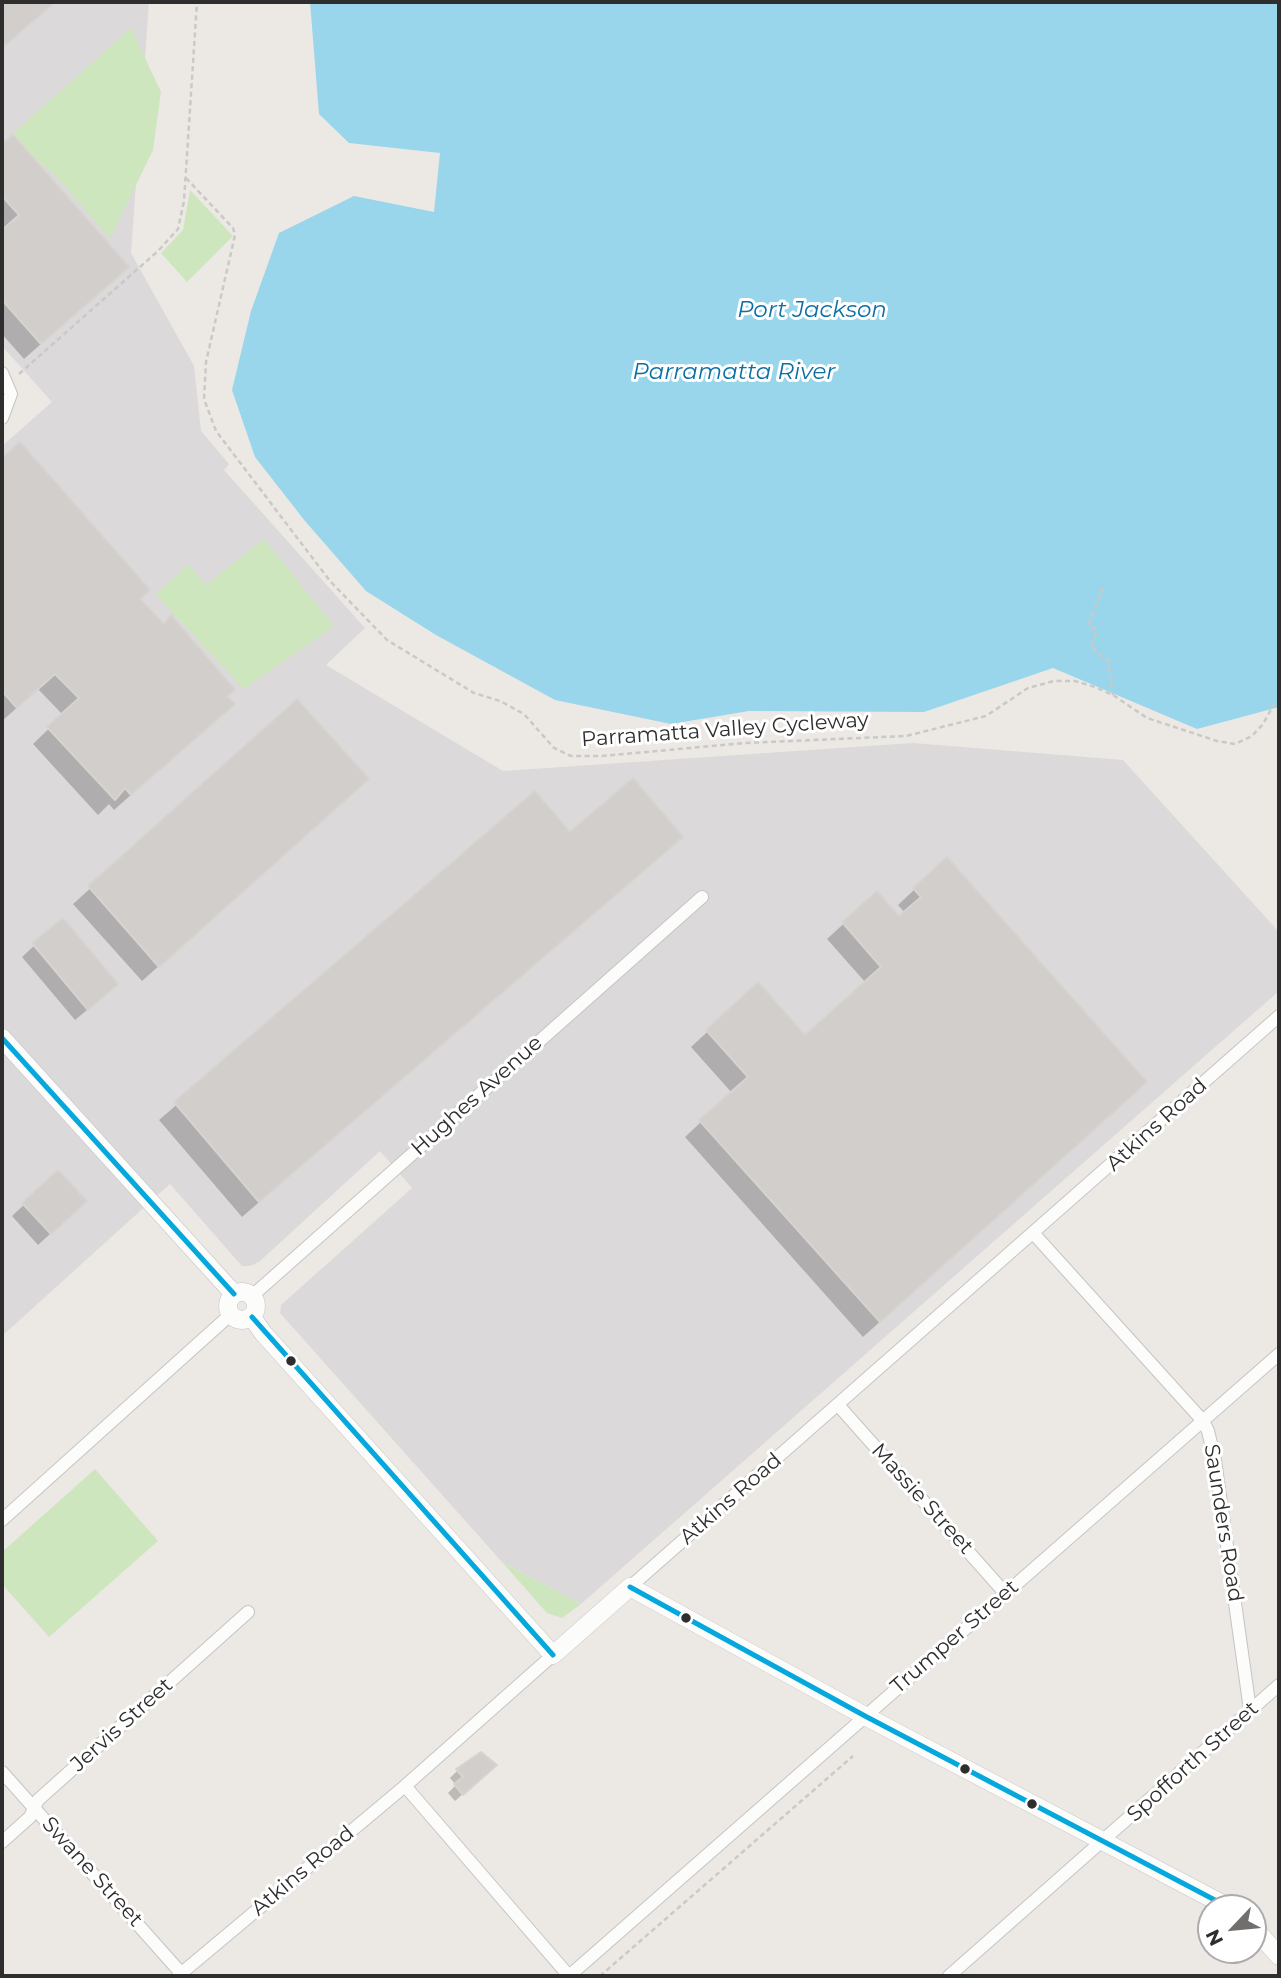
<!DOCTYPE html>
<style>
body{margin:0}
#map{position:relative;width:1281px;height:1978px;overflow:hidden;background:#ece8e4;font-family:Montserrat,sans-serif}
canvas{display:block}
.frame{position:absolute;inset:0;border:4px solid #2e2e2e;pointer-events:none}
.north{position:absolute;left:1197px;top:1894px;width:70px;height:70px;box-sizing:border-box;background:#fff;border:2px solid #ababab;border-radius:50%;rotate:244deg;font-size:19px;font-weight:700;line-height:28px;text-align:center;color:#2e2e2e}
.north::after{content:'';display:block;margin:auto;width:24px;height:32px;background:#706f6e;clip-path:polygon(50% 0,100% 100%,50% 72%,0 100%)}
</style>
<div id="map">
<canvas width="1281" height="1978"></canvas>
<div class="frame"></div>
<div class="north">N</div>
</div>
<script>
const g = document.querySelector('canvas').getContext('2d');
g.lineJoin = 'round';
function fillPath(path, color) { g.fillStyle = color; g.fill(path, 'evenodd'); }
const poly = rows => new Path2D(rows.map(r => 'M' + r).join(''));
function stroke(path, color, width, dash) { g.strokeStyle = color; g.lineWidth = width; g.lineCap = dash ? 'butt' : 'round'; g.setLineDash(dash || []); g.stroke(path); }
function label(font, color, halo, rows, align = 'center') {
  g.font = font + ' Montserrat,sans-serif'; g.lineWidth = 6; g.setLineDash([]); g.textBaseline = 'middle'; g.strokeStyle = halo; g.fillStyle = color; for (const [text, x, y, turn = 0] of rows) {
    g.save(); g.translate(x, y); g.rotate((+turn || 0) * Math.PI / 180); g.textAlign = isNaN(turn) ? turn : align; if (halo) g.strokeText(text, 0, 0); g.fillText(text, 0, 0); g.restore();
  }
}
const industrial = poly([
 [2,2,149,2,131,253,194,366,201,431,229,464,224,470,365,628,326,665,503,771,913,743,1123,760,1279,932,1279,991,581,1604,502,1562,280,1313,281,1305,412,1188,380,1151,259,1262,250,1266,242,1266,170,1184,2,1336,2,446,52,402,2,346]
]);
const green = poly([
 [131,28,161,92,153,150,110,238,56,176,9,137],
 [190,190,233,236,187,282,161,253,183,230],
 [264,539,334,626,244,689,155,594,188,565,206,585],
 [95,1469,158,1541,49,1637,2,1584,2,1552],
 [502,1562,581,1604,562,1618,547,1613]
]);
const water = poly([
 [310,2,1279,2,1279,707,1197,729,1053,668,924,712,749,711,671,724,555,700,436,635,366,591,305,521,255,457,232,390,251,311,279,233,354,196,434,212,440,153,349,143,319,114]
]);
const shadow = poly([
 [2,2,54,2,2,48],
 [13,137,110,283,24,359,2,334,2,147],
 [20,445,138,600,233,704,114,810,109,804,98,815,33,744,63,715,38,689,2,721,2,461],
 [297,702,350,795,142,981,73,904],
 [535,794,569,834,681,837,242,1217,159,1120],
 [947,859,1129,1098,863,1337,685,1137,732,1093,691,1047,758,985,805,1037,866,983,827,939,876,894,899,918,905,913,898,905],
 [62,920,104,996,75,1020,22,957],
 [58,1173,73,1213,38,1245,12,1216],
 [488,1757,495,1765,455,1801,448,1793,456,1785,450,1778,458,1770]
]);
const building = poly([
 [2,2,55,2,2,48,2,2],
 [13,135,129,267,41,344,2,300,2,230,19,215,2,196,2,144,13,135],
 [20,442,150,590,140,599,164,624,171,615,235,690,227,696,235,704,131,795,125,788,115,800,47,727,79,698,55,674,17,708,2,691,2,458,20,442],
 [297,699,369,779,159,967,88,886,297,699],
 [633,778,683,837,259,1202,174,1102,535,791,570,832,633,778],
 [947,857,1147,1082,880,1322,699,1120,748,1077,706,1030,758,982,805,1035,881,967,842,922,877,891,899,916,921,897,913,888,947,857],
 [63,918,118,984,88,1010,32,943,63,918],
 [58,1170,87,1201,51,1234,22,1203,58,1170],
 [481,1752,497,1765,463,1795,454,1784,463,1777,456,1769,481,1752]
]);
const path = poly([
 [186,178,233,228,235,235,206,362,204,399,216,431,330,581,387,640,474,693,500,701,524,714,554,748,571,756,602,756,745,743,906,736,986,716,1028,688,1054,681,1075,681,1095,687,1113,695,1147,718,1217,741,1235,744,1252,736,1263,724,1274,704,1279,702],
 [19,374,158,251,178,229,184,201,197,2],
 [1103,588,1089,624,1097,632,1091,647,1108,661,1113,695],
 [600,1976,853,1756]
]);
const street = poly([
 [2,373,11,394,2,418],
 [1034,1234,1203,1421,1208,1431,1215,1460,1250,1710],
 [252,1296,702,897],
 [838,1405,1005,1593],
 [2,1520,230,1315],
 [630,1587,1279,1016],
 [2,1772,181,1973],
 [405,1786,569,1976],
 [2,1842,30,1817,38,1800,248,1612],
 [178,1976,405,1786,553,1655],
 [569,1976,1279,1354],
 [949,1976,1279,1685]
]);
const secondary = poly([
 [2,1038,234,1294],
 '228 1306a14 14 0 1 1 28 0a14 14 0 1 1-28 0Z',
 [252,1317,263,1333,553,1655,630,1587,865,1716,1230,1908],
 [1253,1927,1279,1956]
]);
const bus1 = poly([
 [2,1038,234,1294],
 [252,1317,553,1655],
 [630,1587,865,1716,1230,1908]
]);
const markers = [
 [291,1361,6,"#2e2e2e"],
 [686,1618,6,"#2e2e2e"],
 [965,1769,6,"#2e2e2e"],
 [1032,1804,6,"#2e2e2e"]
];
const streetNames = [
 ["Parramatta Valley Cycleway",725,730,-4],
 ["Hughes Avenue",477,1096,-42],
 ["Atkins Road",1157,1125,-42],
 ["Atkins Road",731,1499,-41],
 ["Massie Street",922,1499,48],
 ["Saunders Road",1223,1523,81],
 ["Trumper Street",955,1637,-41],
 ["Jervis Street",122,1725,-42],
 ["Spofforth Street",1193,1762,-42],
 ["Atkins Road",303,1871,-40],
 ["Swane Street",92,1872,48]
];
const waterNames = [
 ["Port Jackson",812,310],
 ["Parramatta River",734,372]
];
fillPath(industrial, '#dcd9db');
fillPath(green, '#cee6be');
fillPath(water, '#99d6ec');
fillPath(shadow, '#0003');
fillPath(building, '#d1cecb');
stroke(building, '#d7d4d0', 2);
stroke(street, '#c5c4c5', 14);
stroke(secondary, '#c5c4c5', 19);
stroke(path, '#c9c9c8', 2.5, [5, 3.5]);
stroke(street, '#fcfcfb', 12);
stroke(secondary, '#fcfcfb', 18);
stroke(bus1, '#05a8dc', 5);
for (const [x, y, r, color] of markers) { const dot = new Path2D(); dot.arc(x, y, r, 0, 2 * Math.PI); g.fillStyle = color; g.fill(dot); stroke(dot, '#fff', 2.5); }
label('21px', '#2e2e2e', '#fff', streetNames);
label('italic 23px', '#0d6fa3', '#fff', waterNames);
</script>
